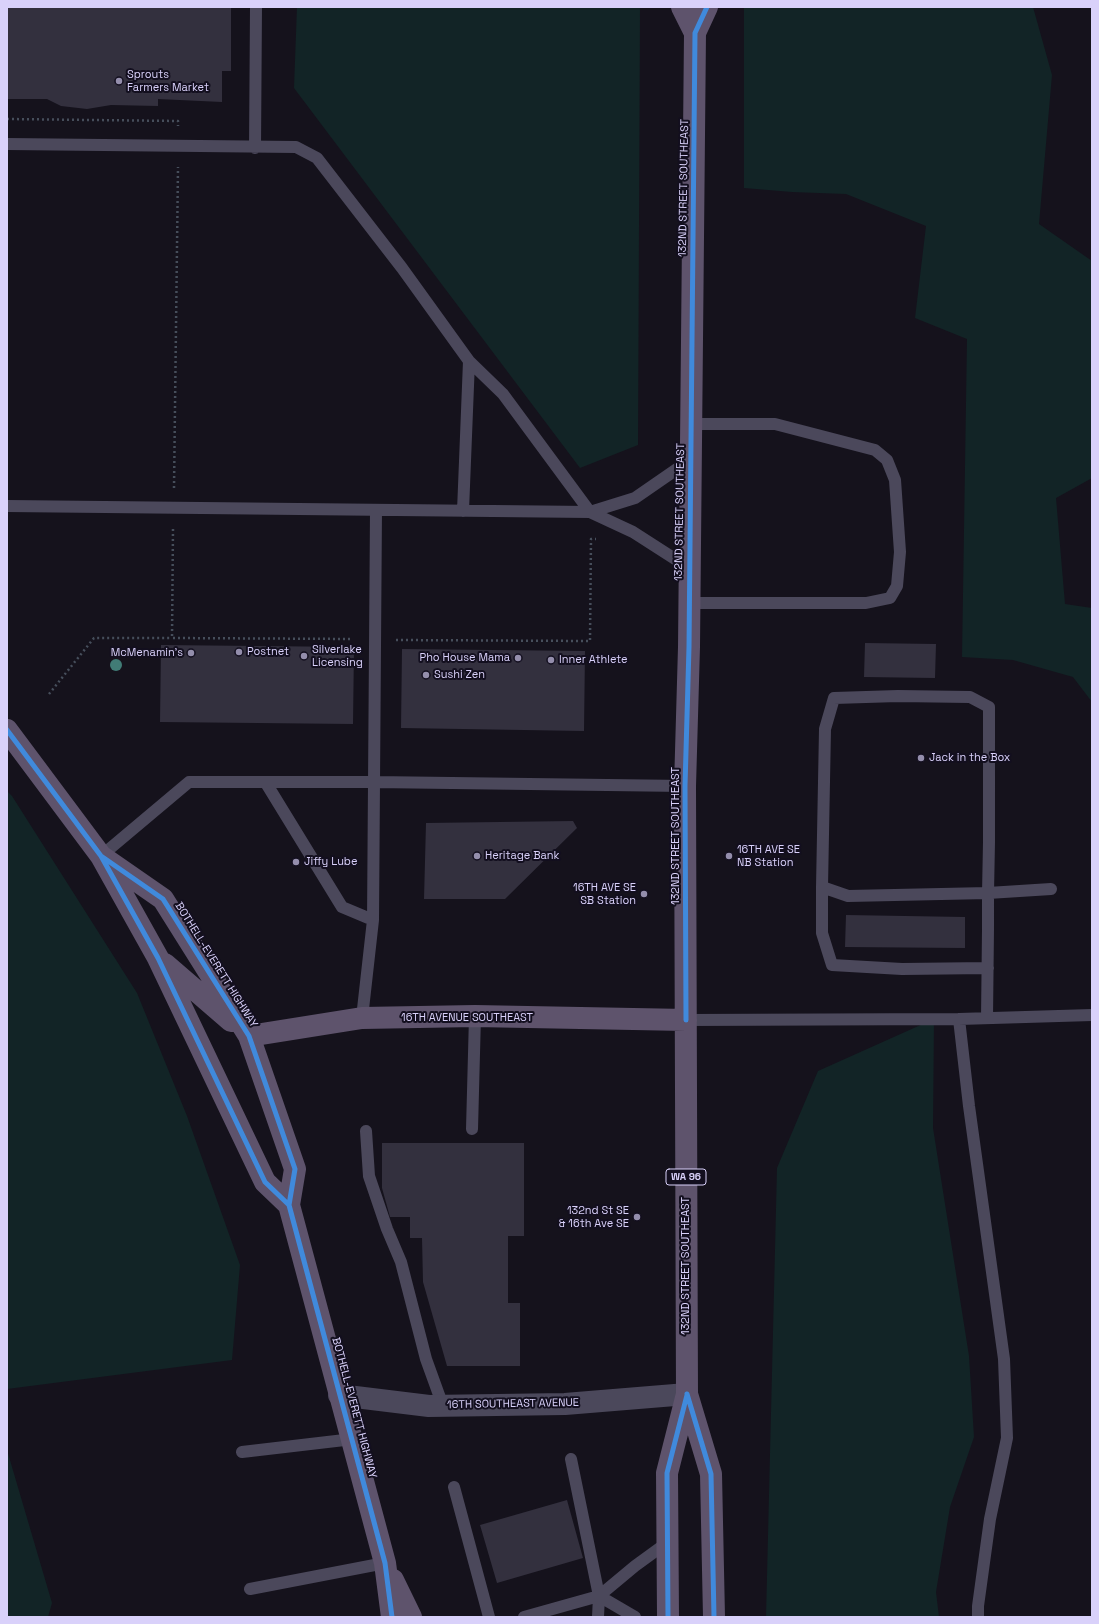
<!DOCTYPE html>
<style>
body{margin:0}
#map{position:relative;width:1099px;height:1624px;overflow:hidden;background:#15121c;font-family:"Space Grotesk",sans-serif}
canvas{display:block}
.frame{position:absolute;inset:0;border:8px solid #d9d1fa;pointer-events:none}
</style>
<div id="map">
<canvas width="1099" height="1624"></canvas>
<div class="frame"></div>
</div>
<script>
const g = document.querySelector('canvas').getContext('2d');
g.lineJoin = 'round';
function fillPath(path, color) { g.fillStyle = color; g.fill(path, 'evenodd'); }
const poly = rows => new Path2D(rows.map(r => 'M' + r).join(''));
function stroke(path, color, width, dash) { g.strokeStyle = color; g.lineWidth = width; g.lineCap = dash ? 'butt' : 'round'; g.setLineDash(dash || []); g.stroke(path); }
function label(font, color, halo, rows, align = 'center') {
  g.font = font + ' "Space Grotesk",sans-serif'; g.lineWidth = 4; g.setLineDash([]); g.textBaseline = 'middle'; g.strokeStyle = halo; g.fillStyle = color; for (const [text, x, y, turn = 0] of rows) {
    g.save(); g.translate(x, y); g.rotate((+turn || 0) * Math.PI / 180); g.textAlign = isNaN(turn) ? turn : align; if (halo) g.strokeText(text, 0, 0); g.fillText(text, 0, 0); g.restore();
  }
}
const green = poly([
 [297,7,640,7,638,445,580,468,294,88],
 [744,7,1033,7,1052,75,1039,224,1092,261,1092,478,1056,498,1065,604,1092,608,1092,702,1073,677,1013,660,962,657,967,339,915,318,926,226,846,194,792,192,744,188],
 [7,791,12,796,137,993,187,1116,240,1265,232,1360,7,1389],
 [934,1019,933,1128,969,1356,974,1437,950,1507,936,1592,939,1617,766,1617,777,1168,818,1071],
 [7,1450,52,1603,48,1617,7,1617]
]);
const building = poly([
 [7,7,231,7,231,71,222,71,222,102,158,99,158,106,111,105,87,109,61,106,47,99,7,99],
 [865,643,936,644,935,678,864,677],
 [161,645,354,647,353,724,160,722],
 [402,649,585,651,584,731,401,728],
 [573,821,577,828,505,899,424,899,426,823],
 [846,915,965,917,965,948,845,947],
 [382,1143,524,1143,524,1236,508,1236,508,1303,520,1303,520,1366,447,1366,423,1282,422,1238,410,1238,410,1217,390,1217,382,1188],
 [567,1500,583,1558,497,1583,480,1525]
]);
const path = poly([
 [7,119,178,121,178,126],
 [174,488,178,167],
 [173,529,172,638,353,639],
 [396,640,590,641,591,539,596,539],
 [49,694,94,638,172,638]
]);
const lane = poly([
 [7,144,296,147,317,158,402,268,469,361,463,511],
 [255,148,256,7],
 [469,361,503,394,590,512,633,532,689,568],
 [7,506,590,512,635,498,690,460],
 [689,603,866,603,890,598,897,586,900,552,895,480,887,460,875,450,775,424,691,424],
 [266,783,342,907,373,920],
 [101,856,189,782,374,782,685,786],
 [822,887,822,933,832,965,902,969,988,968],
 [362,1018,373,920,376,510],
 [987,1018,988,929,988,893,989,842,989,707,970,697,898,696,834,698,825,729,822,887,848,896,988,893,1051,889],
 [959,1019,969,1106,1004,1359,1007,1438,990,1519,978,1606,978,1617],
 [686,1020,959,1019,1092,1015],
 [472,1129,475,1016],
 [366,1131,369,1176,387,1229,401,1262,426,1359,443,1406],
 [242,1452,353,1439],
 [571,1459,599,1596,598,1617],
 [454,1487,489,1617],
 [250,1589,385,1563],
 [524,1617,599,1596],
 [635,1617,599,1596,635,1566,668,1542]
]);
const street = poly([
 [339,1395,429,1406,565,1404,687,1394]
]);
const primary = poly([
 [682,7,695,33],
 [7,730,101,856,158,958,265,1182,289,1205],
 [101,856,163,899,249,1036,295,1169,289,1205,385,1563,392,1617],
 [165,964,231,1021],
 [249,1036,362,1018,475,1016,686,1020],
 [687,1394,711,1474,714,1617],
 [393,1580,411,1617],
 [668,1617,667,1473,687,1394,685,786,689,647,695,33,707,7]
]);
const cycleway = poly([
 [7,730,101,856,158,958,265,1182,289,1205],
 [101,856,163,899,249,1036,295,1169,289,1205,385,1563,392,1617],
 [686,1020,685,786,689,647,695,33,707,7],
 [687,1394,711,1474,714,1617],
 [668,1617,667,1473,687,1395]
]);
const trees = [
 [116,665]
];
const markers = [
 [119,81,4,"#948eac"],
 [239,652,4,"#948eac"],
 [191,653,4,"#948eac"],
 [304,656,4,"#948eac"],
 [518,658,4,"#948eac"],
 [551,660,4,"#948eac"],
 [426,675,4,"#948eac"],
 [921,758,4,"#948eac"],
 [477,856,4,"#948eac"],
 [729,856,4,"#948eac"],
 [296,862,4,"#948eac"],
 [644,894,4,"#948eac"],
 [637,1217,4,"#948eac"]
];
const shields = [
 [686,1177,40]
];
const shieldNames = [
 ["WA 96",686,1177]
];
const poiNames = [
 ["Sprouts",127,75],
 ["Farmers Market",127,88],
 ["Silverlake",312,650],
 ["Licensing",312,663],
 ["Postnet",247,652],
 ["McMenamin's",183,653,"right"],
 ["Pho House Mama",510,658,"right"],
 ["Inner Athlete",559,660],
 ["Sushi Zen",434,675],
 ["Jack in the Box",929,758],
 ["16TH AVE SE",737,850],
 ["NB Station",737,863],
 ["Heritage Bank",485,856],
 ["Jiffy Lube",304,862],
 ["16TH AVE SE",636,888,"right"],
 ["SB Station",636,901,"right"],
 ["132nd St SE",629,1211,"right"],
 ["& 16th Ave SE",629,1224,"right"]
];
const streetNames = [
 ["132ND STREET SOUTHEAST",684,188,-89],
 ["132ND STREET SOUTHEAST",680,512,-89],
 ["132ND STREET SOUTHEAST",676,836,-90],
 ["BOTHELL-EVERETT HIGHWAY",216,965,58],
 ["16TH AVENUE SOUTHEAST",467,1018],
 ["132ND STREET SOUTHEAST",686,1266,-90],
 ["16TH SOUTHEAST AVENUE",513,1404,-1],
 ["BOTHELL-EVERETT HIGHWAY",354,1408,75]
];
fillPath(green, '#122426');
fillPath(building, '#33303e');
stroke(path, '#464e5b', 2.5, [2, 3]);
stroke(lane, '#4b485b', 12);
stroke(street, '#4b485b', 22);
stroke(primary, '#5e536c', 22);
stroke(cycleway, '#408adc', 5);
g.fillStyle = '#417c76';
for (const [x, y] of trees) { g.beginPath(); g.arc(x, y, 6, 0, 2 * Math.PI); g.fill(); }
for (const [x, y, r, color] of markers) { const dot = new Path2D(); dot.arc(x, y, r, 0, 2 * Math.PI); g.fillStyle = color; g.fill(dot); stroke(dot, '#130f1f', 1.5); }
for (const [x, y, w] of shields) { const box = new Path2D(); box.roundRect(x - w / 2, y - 8, w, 16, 3); g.fillStyle = '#130f1f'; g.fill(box); stroke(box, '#d9d1fa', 1); }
label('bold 10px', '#d9d1fa', null, shieldNames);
label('11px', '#d9d1fa', '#130f1f', poiNames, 'left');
label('11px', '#d9d1fa', '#130f1f', streetNames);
</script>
